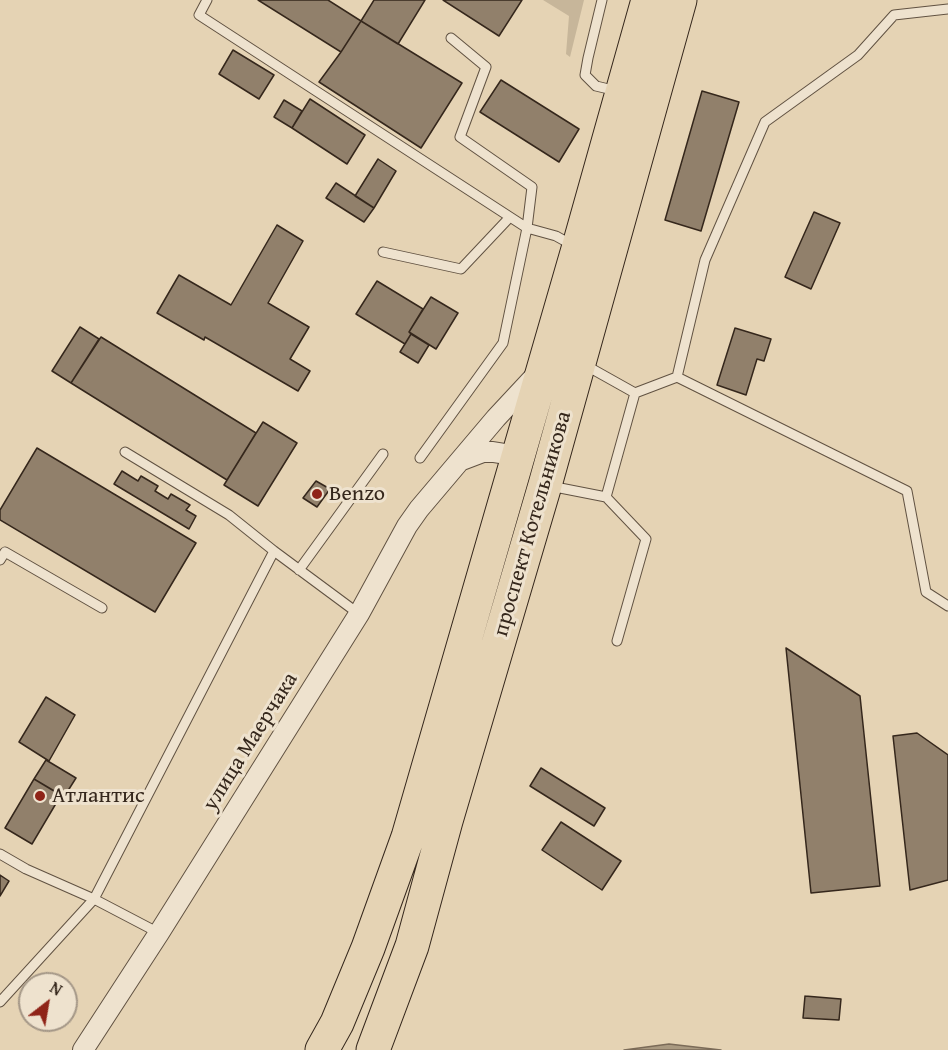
<!DOCTYPE html>
<meta charset="utf-8">
<style>
body{margin:0}
#map{position:relative;width:948px;height:1050px;overflow:hidden;background:#e5d3b4;font-family:"Gentium Book Plus",serif}
canvas{display:block}
.north{position:absolute;left:18px;top:972px;width:60px;height:60px;box-sizing:border-box;background:#eee2ce;border:2px solid #a49787;border-radius:50%;rotate:31deg;font-size:16px;font-weight:700;line-height:24px;text-align:center;color:#35271c}
.north::after{content:'';display:block;margin:auto;width:21px;height:27px;background:#8f2418;clip-path:polygon(50% 0,100% 100%,50% 72%,0 100%)}
</style>
<div id="map">
<canvas width="948" height="1050"></canvas>
<div class="north">N</div>
</div>
<script>
const g = document.querySelector('canvas').getContext('2d');
g.lineJoin = 'round';
function fillPath(path, color) { g.fillStyle = color; g.fill(path, 'evenodd'); }
const poly = rows => new Path2D(rows.map(r => 'M' + r).join(''));
function stroke(path, color, width, dash) { g.strokeStyle = color; g.lineWidth = width; g.lineCap = dash ? 'butt' : 'round'; g.setLineDash(dash || []); g.stroke(path); }
function label(font, color, halo, rows, align = 'center') {
  g.font = font + ' "Gentium Book Plus",serif'; g.lineWidth = 6; g.setLineDash([]); g.textBaseline = 'middle'; g.strokeStyle = halo; g.fillStyle = color; for (const [text, x, y, turn = 0] of rows) {
    g.save(); g.translate(x, y); g.rotate((+turn || 0) * Math.PI / 180); g.textAlign = isNaN(turn) ? turn : align; if (halo) g.strokeText(text, 0, 0); g.fillText(text, 0, 0); g.restore();
  }
}
const green = poly([
 [543,0,584,0,570,57,566,54,569,16]
]);
const water = poly([
 [669,1044,721,1050,624,1050,669,1044]
]);
const building = poly([
 [258,0,328,0,361,21,341,52,258,0],
 [374,0,425,0,398,44,361,21,374,0],
 [443,0,522,0,499,36,443,0],
 [361,21,462,83,421,148,319,82,341,52,361,21],
 [233,50,274,75,259,99,219,74,233,50],
 [501,80,579,129,559,162,480,112,501,80],
 [702,91,739,102,701,231,665,220,702,91],
 [310,99,365,135,347,164,292,128,310,99],
 [284,100,302,111,292,128,274,117,284,100],
 [378,159,396,171,374,208,355,196,378,159],
 [336,183,374,208,364,222,326,198,336,183],
 [814,212,840,223,811,289,785,277,814,212],
 [277,225,303,241,268,303,309,327,290,359,310,371,298,391,205,337,204,340,157,313,179,275,231,305,277,225],
 [377,281,423,309,409,332,411,334,405,344,356,314,377,281],
 [431,297,458,313,436,349,409,332,431,297],
 [80,327,99,339,71,383,52,371,80,327],
 [735,328,771,339,764,361,757,359,746,395,717,385,735,328],
 [411,334,429,345,418,363,400,352,411,334],
 [101,337,256,433,227,480,71,383,101,337],
 [263,422,297,443,258,506,224,485,263,422],
 [37,448,196,543,155,612,0,520,0,510,37,448],
 [122,471,138,481,141,476,158,486,155,491,168,499,171,494,190,505,186,510,196,516,189,529,114,484,122,471],
 [316,481,330,489,317,507,303,498,316,481],
 [786,648,860,696,880,886,811,893,786,648],
 [46,697,75,715,49,761,19,742,46,697],
 [917,733,948,755,948,880,910,890,893,736,917,733],
 [46,760,76,778,64,797,34,779,46,760],
 [541,768,605,808,594,826,530,786,541,768],
 [34,779,61,795,32,844,5,828,34,779],
 [561,822,621,861,602,890,542,850,561,822],
 [0,875,9,881,0,896,0,875],
 [805,996,841,999,839,1020,803,1018,805,996]
]);
const lane = poly([
 [207,0,199,15,527,228,556,236,574,246],
 [602,0,588,58,585,75,596,86,617,91],
 [383,252,461,269,510,217],
 [677,377,907,491,926,592,948,606],
 [635,393,677,377,705,260,765,122,858,55,894,15,948,9],
 [125,452,229,515,274,551,359,614],
 [420,458,503,343,527,228,532,187,460,137,486,67,451,38],
 [550,486,606,497,635,393,585,365],
 [606,497,646,539,617,641],
 [0,560,5,552,102,608],
 [299,570,383,454],
 [0,854,26,869,94,899,159,933],
 [0,1002,94,899,274,551]
]);
const street = poly([
 [462,460,483,452,493,452,518,456],
 [83,1050,159,933,359,614,407,526,419,509,496,418,537,374]
]);
const highway = poly([
 [322,1050,337,1023,368,948,408,837,578,249,648,0],
 [373,1050,412,946,446,821,545,485,680,0]
]);
const markers = [
 [317,494,6,"#8f2418"],
 [40,796,6,"#8f2418"]
];
const poiNames = [
 ["Benzo",329,494],
 ["Атлантис",52,796]
];
const streetNames = [
 ["проспект Котельникова",533,524,-74],
 ["улица Маерчака",251,742,-58]
];
fillPath(green, '#c7b69a');
fillPath(water, '#a99980');
stroke(water, '#7b6b58', 1.5);
fillPath(building, '#91806b');
stroke(building, '#35271c', 1.5);
stroke(lane, '#615242', 11);
stroke(street, '#615242', 22);
stroke(highway, '#35271c', 35);
stroke(lane, '#eee2ce', 9);
stroke(street, '#eee2ce', 20);
stroke(highway, '#e5d3b4', 33);
for (const [x, y, r, color] of markers) { const dot = new Path2D(); dot.arc(x, y, r, 0, 2 * Math.PI); g.fillStyle = color; g.fill(dot); stroke(dot, '#eee2ce', 2); }
label('22px', '#35271c', '#eee2ce', poiNames, 'left');
label('22px', '#35271c', '#eee2ce', streetNames);
</script>
